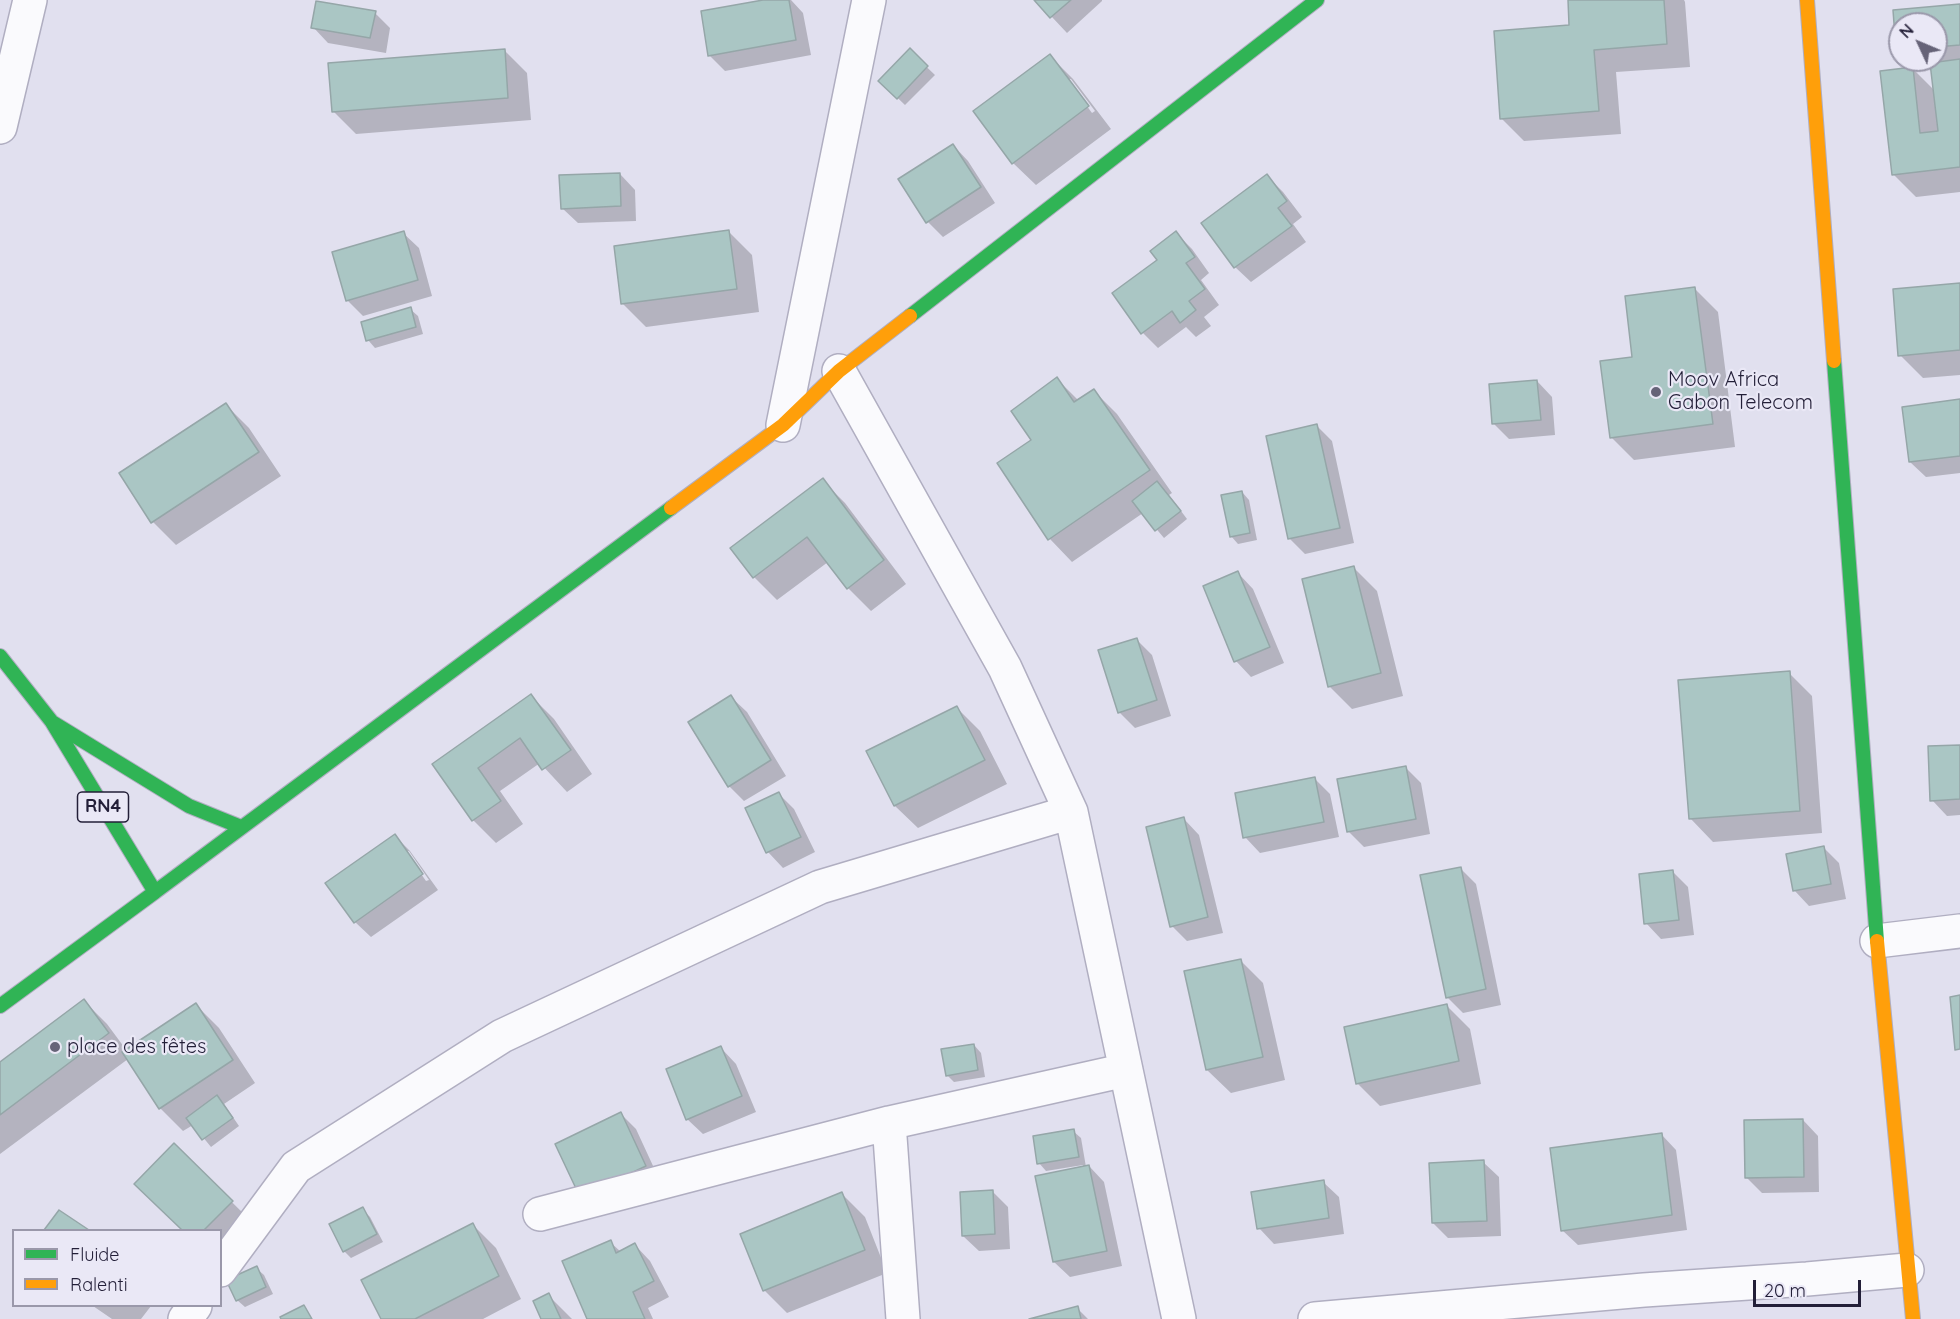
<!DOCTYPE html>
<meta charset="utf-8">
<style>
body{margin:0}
#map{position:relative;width:1960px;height:1319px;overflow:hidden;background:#e1e0ef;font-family:Quicksand,sans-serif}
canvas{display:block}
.legend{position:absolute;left:12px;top:1229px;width:210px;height:78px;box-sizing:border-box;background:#eae8f6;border:2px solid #9a98aa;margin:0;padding:8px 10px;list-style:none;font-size:18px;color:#231f38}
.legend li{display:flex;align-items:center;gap:12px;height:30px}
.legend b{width:30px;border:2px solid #9a98aa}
.north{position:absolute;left:1888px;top:12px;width:60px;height:60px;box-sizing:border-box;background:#eae8f6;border:2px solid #9a98aa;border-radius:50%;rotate:314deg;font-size:16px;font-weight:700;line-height:24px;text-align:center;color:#231f38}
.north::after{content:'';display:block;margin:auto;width:21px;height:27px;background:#666378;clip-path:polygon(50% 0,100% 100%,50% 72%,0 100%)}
.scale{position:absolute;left:1753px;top:1280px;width:108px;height:27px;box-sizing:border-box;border:3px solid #231f38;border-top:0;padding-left:8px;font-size:18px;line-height:21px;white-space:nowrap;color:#231f38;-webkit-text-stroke:4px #eae8f6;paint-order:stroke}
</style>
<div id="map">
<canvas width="1960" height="1319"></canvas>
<ul class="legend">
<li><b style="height:8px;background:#30b455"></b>Fluide</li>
<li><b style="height:8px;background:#ff9f0a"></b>Ralenti</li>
</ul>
<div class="north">N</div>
<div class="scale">20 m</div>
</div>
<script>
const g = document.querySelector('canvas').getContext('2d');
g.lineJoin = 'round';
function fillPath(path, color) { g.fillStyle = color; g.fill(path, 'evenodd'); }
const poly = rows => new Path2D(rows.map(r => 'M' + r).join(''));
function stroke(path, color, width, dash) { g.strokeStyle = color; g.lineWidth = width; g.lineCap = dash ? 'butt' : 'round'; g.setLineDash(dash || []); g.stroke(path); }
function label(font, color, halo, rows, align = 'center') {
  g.font = font + ' Quicksand,sans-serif'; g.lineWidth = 4.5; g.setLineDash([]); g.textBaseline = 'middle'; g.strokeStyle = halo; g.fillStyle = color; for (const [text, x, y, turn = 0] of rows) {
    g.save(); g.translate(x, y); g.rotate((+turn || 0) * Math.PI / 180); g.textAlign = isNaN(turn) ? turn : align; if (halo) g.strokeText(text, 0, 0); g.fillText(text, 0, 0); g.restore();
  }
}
const shadow = poly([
 [771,0,791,0,803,13,811,55,725,71,709,55],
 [1036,0,1102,0,1102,1,1067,33],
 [1569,0,1684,0,1685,2,1690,67,1616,72,1621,134,1524,141,1501,118,1571,26],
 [1960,5,1960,192,1916,197,1893,174,1912,68,1935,91,1932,64,1913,66,1907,60,1936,60,1936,24,1900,24,1900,53,1898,50,1894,11],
 [375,13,390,28,386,53,328,43,313,27],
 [504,50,527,73,531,120,356,134,333,111],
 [910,51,935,75,905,105,880,81],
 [1050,56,1073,79,1111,129,1036,185,1013,163],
 [1067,79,1071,79,1095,111,1092,113],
 [953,145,968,161,995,203,943,237,928,222],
 [620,174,635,190,636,221,578,223,562,208],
 [1267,176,1283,192,1302,217,1293,224,1306,242,1251,282,1235,267],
 [729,232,752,255,759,312,646,327,623,304],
 [403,233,419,248,432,296,363,316,347,300],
 [1176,233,1192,249,1209,273,1201,280,1219,305,1204,317,1211,326,1196,337,1186,327,1158,348,1143,333,1114,294,1159,261],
 [1960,284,1960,375,1923,378,1900,355],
 [1695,289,1718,312,1735,447,1634,460,1611,437,1634,358],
 [410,309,418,316,423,334,375,348,368,340],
 [1057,379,1079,401,1094,391,1117,414,1172,493,1169,495,1187,519,1164,538,1143,513,1072,562,1050,539],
 [1537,381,1552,397,1555,435,1509,439,1493,423],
 [1960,401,1960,473,1926,477,1910,462],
 [226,405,249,428,281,476,176,545,153,522,121,474],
 [1317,426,1332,441,1354,543,1305,554,1290,539],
 [822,480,845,503,906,584,871,611,848,588,828,562,777,600,754,577,732,548],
 [1242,492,1249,500,1257,540,1238,544,1231,536],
 [1354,568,1377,591,1403,696,1352,709,1329,686],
 [1238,573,1253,589,1284,663,1251,677,1236,661,1205,587],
 [1137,640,1152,655,1171,716,1135,728,1119,712],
 [1789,673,1812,696,1822,833,1713,842,1690,818],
 [531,696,554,719,592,774,567,792,540,763,500,791,523,824,496,843,473,820,434,764],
 [731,697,747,712,786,776,744,801,729,786],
 [957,708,980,731,1007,784,918,828,895,806,868,752],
 [1960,746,1960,815,1947,816,1932,800],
 [1405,767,1421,783,1430,834,1364,847,1348,831],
 [1315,779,1330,794,1339,837,1260,853,1245,837],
 [779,794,794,809,815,852,783,868,768,852,747,809],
 [1184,819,1199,835,1223,933,1187,941,1172,926],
 [395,836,410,851,438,890,371,937,355,922],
 [405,851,409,851,429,880,426,881],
 [1824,848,1839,863,1846,899,1809,906,1794,890],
 [1460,868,1476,884,1501,1005,1463,1013,1447,997],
 [1672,871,1688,887,1694,935,1661,939,1646,923],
 [1240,960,1263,983,1285,1080,1231,1093,1207,1070],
 [84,1001,107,1024,127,1051,196,1005,219,1028,255,1083,224,1104,239,1126,211,1147,193,1125,183,1131,160,1108,128,1059,0,1154,0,1064],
 [1447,1006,1470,1029,1481,1084,1380,1106,1357,1083],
 [974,1045,981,1053,985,1077,954,1082,947,1075],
 [721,1048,736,1064,756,1112,703,1134,687,1119],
 [621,1114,636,1129,660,1181,597,1212],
 [1803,1120,1818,1136,1819,1192,1762,1193,1746,1177],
 [1073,1131,1081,1138,1086,1167,1089,1166,1104,1182,1122,1266,1070,1277,1054,1262,1083,1165,1046,1171,1039,1163],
 [1661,1134,1676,1150,1687,1230,1578,1245,1562,1230],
 [174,1145,247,1217,220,1244,220,1230,184,1230,137,1184],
 [1483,1162,1499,1177,1501,1236,1448,1238,1433,1223],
 [1323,1182,1339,1197,1344,1234,1274,1244,1259,1228],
 [993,1192,1008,1207,1010,1249,979,1251,963,1236],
 [842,1194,865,1217,887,1273,787,1313,764,1290],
 [362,1209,370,1217,383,1242,351,1258,344,1251],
 [59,1212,86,1230,46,1230],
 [473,1225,496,1248,521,1299,483,1319,382,1319],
 [610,1242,621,1252,635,1245,650,1261,669,1297,648,1308,653,1319,588,1319],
 [256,1268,264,1275,273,1294,245,1307,237,1300],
 [548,1295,572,1319,543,1319],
 [93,1306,151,1306,141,1319,112,1319],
 [1077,1308,1088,1319,1035,1319]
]);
const building = poly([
 [763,0,789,0,796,40,708,56,701,11,763,0],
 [1034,0,1071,0,1050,18,1034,0],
 [1568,0,1664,0,1667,44,1594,50,1599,111,1500,119,1494,31,1569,25,1568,0],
 [316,1,376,11,370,38,311,28,316,1],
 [1960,4,1960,45,1936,47,1936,24,1900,24,1900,51,1896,51,1893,10,1960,4],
 [910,48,928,66,897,99,878,81,910,48],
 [505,49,508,98,332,112,328,63,505,49],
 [1050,54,1089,106,1012,164,973,111,1050,54],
 [1960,59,1960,167,1892,175,1880,71,1913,67,1920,133,1938,131,1930,63,1960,59],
 [953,144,981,187,926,223,898,179,953,144],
 [620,173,621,206,561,209,559,175,620,173],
 [1267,174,1287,201,1278,208,1292,226,1234,268,1201,223,1267,174],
 [729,230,737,289,621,304,614,246,729,230],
 [404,231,418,280,346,301,332,252,404,231],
 [1176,231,1195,257,1186,263,1205,289,1189,301,1196,310,1180,323,1172,311,1141,334,1112,293,1157,260,1150,251,1176,231],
 [1960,283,1960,350,1898,356,1893,289,1960,283],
 [1695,287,1713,424,1610,438,1600,361,1632,357,1625,296,1695,287],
 [411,307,416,327,366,341,361,322,411,307],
 [1057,377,1074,402,1094,389,1150,470,1048,540,997,463,1031,440,1011,411,1057,377],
 [1537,380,1541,420,1492,424,1489,384,1537,380],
 [1960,399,1960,456,1909,462,1902,407,1960,399],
 [226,403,259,452,151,523,119,473,226,403],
 [1317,424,1340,528,1288,539,1266,436,1317,424],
 [823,478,884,560,847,589,807,537,753,578,730,548,823,478],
 [1157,481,1181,511,1155,531,1132,501,1157,481],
 [1242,491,1250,533,1230,537,1221,495,1242,491],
 [1354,566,1381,673,1328,687,1302,579,1354,566],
 [1238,571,1270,647,1234,662,1203,586,1238,571],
 [1137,638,1157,700,1118,713,1098,650,1137,638],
 [1790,671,1800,811,1689,819,1678,680,1790,671],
 [531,694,571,750,542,770,520,738,478,768,501,801,472,821,432,764,531,694],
 [731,695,771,760,728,787,688,722,731,695],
 [957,706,985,760,894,806,866,751,957,706],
 [1960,745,1960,799,1930,801,1928,746,1960,745],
 [1406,766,1416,819,1347,832,1337,779,1406,766],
 [1315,777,1324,822,1243,838,1235,793,1315,777],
 [779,792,801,837,766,853,745,808,779,792],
 [1184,817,1208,917,1170,927,1146,827,1184,817],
 [395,834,423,874,354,923,325,883,395,834],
 [1824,846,1831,884,1793,891,1786,854,1824,846],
 [1461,867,1486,989,1446,998,1420,875,1461,867],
 [1673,870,1679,920,1644,924,1639,874,1673,870],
 [1241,959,1263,1057,1206,1070,1184,971,1241,959],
 [1960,995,1960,1049,1955,1050,1950,997,1960,995],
 [84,999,109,1033,0,1115,0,1062,84,999],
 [196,1003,233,1060,159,1109,122,1052,196,1003],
 [1447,1004,1459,1061,1356,1084,1344,1027,1447,1004],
 [974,1044,978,1070,946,1076,941,1049,974,1044],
 [721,1046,742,1096,686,1120,666,1069,721,1046],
 [217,1095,233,1118,202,1140,186,1118,217,1095],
 [621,1112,646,1166,580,1197,555,1144,621,1112],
 [1803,1119,1804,1177,1745,1178,1744,1120,1803,1119],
 [1074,1129,1079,1157,1037,1164,1033,1136,1074,1129],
 [1662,1133,1672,1215,1561,1231,1550,1148,1662,1133],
 [174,1143,233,1201,204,1230,182,1230,134,1184,174,1143],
 [1484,1160,1487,1221,1432,1223,1429,1163,1484,1160],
 [1089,1165,1107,1251,1053,1262,1035,1176,1089,1165],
 [1324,1180,1329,1218,1257,1229,1251,1192,1324,1180],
 [993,1190,995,1234,962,1236,960,1192,993,1190],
 [842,1192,865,1250,763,1291,740,1234,842,1192],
 [363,1207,377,1234,343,1252,329,1224,363,1207],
 [59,1210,89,1230,44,1230,59,1210],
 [473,1223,499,1276,415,1319,381,1319,361,1280,473,1223],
 [611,1240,616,1253,635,1243,654,1281,633,1292,645,1319,587,1319,562,1261,611,1240],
 [257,1266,266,1287,236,1301,226,1280,257,1266],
 [549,1293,561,1319,541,1319,533,1301,549,1293],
 [304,1305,312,1319,281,1319,280,1317,304,1305],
 [1078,1306,1081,1319,1029,1319,1078,1306]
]);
const street = poly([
 [0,127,30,0],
 [839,371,1005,668,1071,812,1179,1319],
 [783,425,869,0],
 [1877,941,1960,931],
 [889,1123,903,1319],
 [540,1214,889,1123,1126,1070],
 [220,1270,296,1167,502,1036,820,887,1071,812],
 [185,1319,195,1306],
 [1315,1319,1644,1290,1807,1279,1907,1270]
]);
const fast = poly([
 [910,316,1317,0],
 [1834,361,1877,941],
 [0,656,52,722,155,892,0,1006],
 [52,722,189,806,241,827],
 [155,892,671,508]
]);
const slow = poly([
 [1807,0,1834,361],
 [671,508,783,425,839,371,910,316],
 [1877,941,1913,1319]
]);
const markers = [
 [1656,392,6,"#666378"],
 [55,1047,6,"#666378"]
];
const shields = [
 [103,807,51]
];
const shieldNames = [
 ["RN4",103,807]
];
const poiNames = [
 ["Moov Africa",1668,380],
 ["Gabon Telecom",1668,403],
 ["place des fêtes",67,1047]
];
fillPath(shadow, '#0003');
fillPath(building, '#aac6c4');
stroke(building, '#95a6a8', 1.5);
stroke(street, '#b0aec1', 36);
stroke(fast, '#b0aec1', 16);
stroke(slow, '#b0aec1', 16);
stroke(street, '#fafafd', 33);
stroke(fast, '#30b455', 14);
stroke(slow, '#ff9f0a', 14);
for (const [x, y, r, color] of markers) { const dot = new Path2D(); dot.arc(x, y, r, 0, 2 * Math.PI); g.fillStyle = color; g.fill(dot); stroke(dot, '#eae8f6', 2); }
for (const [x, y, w] of shields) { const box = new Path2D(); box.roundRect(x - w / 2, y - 15, w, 30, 4.5); g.fillStyle = '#eae8f6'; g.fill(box); stroke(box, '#231f38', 1.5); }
label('bold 18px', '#231f38', null, shieldNames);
label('20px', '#231f38', '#eae8f6', poiNames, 'left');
</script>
